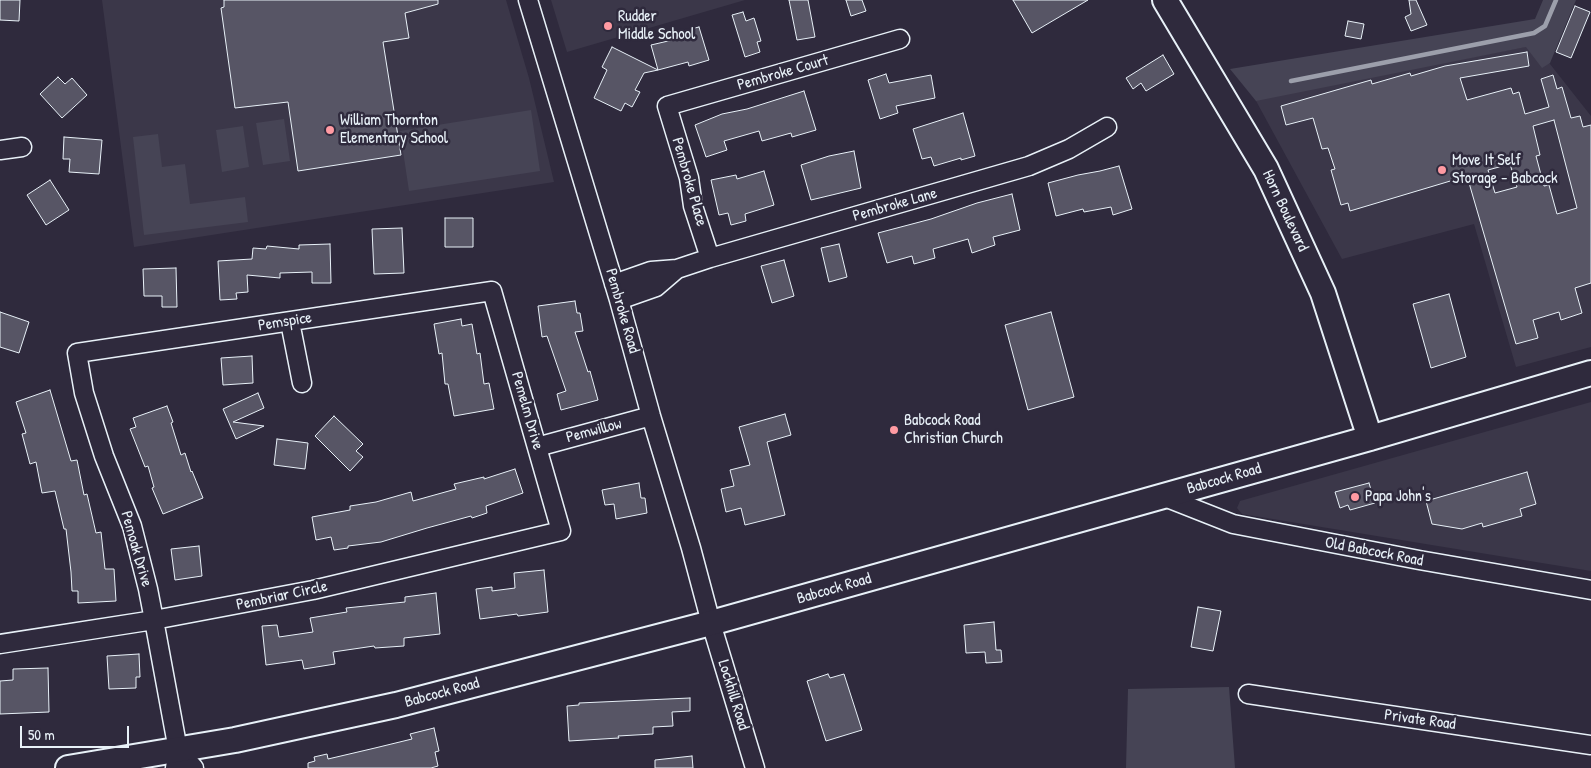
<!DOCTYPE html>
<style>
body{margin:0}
#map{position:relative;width:1591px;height:768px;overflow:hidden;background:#2f2a3d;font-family:"Patrick Hand",sans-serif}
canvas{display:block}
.scale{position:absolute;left:20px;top:726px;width:109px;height:22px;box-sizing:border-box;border:2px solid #e8f1f8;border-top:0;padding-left:6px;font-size:15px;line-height:18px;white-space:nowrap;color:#e8f1f8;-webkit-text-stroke:4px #2f2a3d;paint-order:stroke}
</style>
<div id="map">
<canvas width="1591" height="768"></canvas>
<div class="scale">50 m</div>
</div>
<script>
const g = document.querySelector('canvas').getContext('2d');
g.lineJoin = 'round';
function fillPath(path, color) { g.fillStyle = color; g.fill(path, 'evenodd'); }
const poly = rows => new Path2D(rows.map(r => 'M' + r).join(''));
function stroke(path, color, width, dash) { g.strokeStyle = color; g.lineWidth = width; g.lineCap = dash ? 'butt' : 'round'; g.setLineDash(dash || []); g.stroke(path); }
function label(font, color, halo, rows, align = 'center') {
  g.font = font + ' "Patrick Hand",sans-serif'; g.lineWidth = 5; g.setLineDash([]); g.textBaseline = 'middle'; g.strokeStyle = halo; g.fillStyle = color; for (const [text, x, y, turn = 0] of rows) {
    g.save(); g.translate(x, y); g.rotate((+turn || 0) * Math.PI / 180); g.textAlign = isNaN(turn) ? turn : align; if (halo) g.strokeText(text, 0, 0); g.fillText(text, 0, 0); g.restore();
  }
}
const built = poly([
 [102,0,506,0,529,78,554,182,134,247],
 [551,0,745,0,567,52],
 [1535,45,1591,116,1591,347,1516,367,1474,224,1342,259,1255,99],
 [1591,402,1591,571,1242,514,1237,508,1240,501]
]);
const green = poly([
 [1543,0,1576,0,1550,63,1542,68,1526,47,1256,101,1230,69,1535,19],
 [531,110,540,171,409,191,400,131],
 [284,119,290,161,263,165,256,123],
 [243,126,249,167,222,172,216,130],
 [158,134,162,167,185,164,190,204,245,197,248,222,144,235,133,137],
 [1229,687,1235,768,1126,768,1128,689]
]);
const stream = poly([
 [1291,81,1534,33,1545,26,1556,0]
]);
const building = poly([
 [0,0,20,0,19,21,0,20,0,0],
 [224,0,438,0,438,4,405,13,409,38,383,42,401,155,298,171,288,102,235,108,221,8,224,7,224,0],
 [789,0,808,0,815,37,797,40,789,0],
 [846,0,862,0,866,11,851,16,846,0],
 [1013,0,1088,0,1032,33,1013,0],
 [1409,0,1416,0,1427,25,1411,31,1405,17,1411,14,1409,0],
 [1575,6,1590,12,1571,58,1556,52,1575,6],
 [743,12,746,21,754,18,761,41,757,42,760,52,745,57,732,15,743,12],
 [1348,21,1364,24,1361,39,1345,36,1348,21],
 [699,27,709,60,689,66,688,62,658,70,651,45,681,38,679,32,699,27],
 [612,47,658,70,644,73,635,90,640,92,632,107,625,103,621,111,594,98,607,70,602,67,612,47],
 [1527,52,1529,66,1460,78,1467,100,1511,88,1513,94,1519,92,1525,114,1549,107,1541,79,1553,75,1557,89,1562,87,1571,118,1580,116,1583,127,1591,125,1591,283,1575,288,1582,313,1561,320,1559,312,1533,320,1538,338,1516,344,1467,176,1350,211,1348,203,1341,205,1331,170,1335,169,1328,148,1322,149,1313,118,1286,125,1281,106,1371,80,1372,84,1410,73,1411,76,1445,66,1527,52],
 [1554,120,1577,208,1557,214,1549,185,1544,186,1536,156,1540,155,1533,126,1554,120],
 [1510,164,1517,187,1495,193,1488,170,1510,164],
 [1163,55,1174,74,1146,91,1141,83,1133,89,1126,78,1163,55],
 [886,74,889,83,931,75,935,98,896,106,898,113,880,119,868,80,886,74],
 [58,77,65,84,72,78,87,95,62,118,40,94,58,77],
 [804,91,816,130,792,137,791,133,762,141,759,131,724,141,727,150,706,157,695,125,722,114,747,109,804,91],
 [963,113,975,156,961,160,961,158,934,166,931,157,922,159,913,129,963,113],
 [64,137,102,140,99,174,69,172,70,159,63,159,64,137],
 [854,151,861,188,811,200,801,165,829,156,854,151],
 [1119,166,1132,209,1113,215,1111,207,1084,212,1083,209,1056,216,1048,183,1078,175,1100,171,1119,166],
 [764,171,774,205,745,214,746,221,731,225,728,213,719,215,711,180,736,175,737,179,764,171],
 [50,180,69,210,46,225,27,195,50,180],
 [1012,194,1020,230,993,237,995,245,972,253,968,239,933,249,935,258,914,264,912,256,887,263,878,233,931,219,977,203,1012,194],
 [445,218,473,218,473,247,445,247,445,218],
 [402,228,404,273,374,274,372,229,402,228],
 [330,244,331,283,312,283,312,272,280,273,280,278,247,275,248,292,236,293,237,299,220,300,218,261,252,259,253,248,266,249,267,246,299,249,299,245,330,244],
 [839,244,847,277,829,282,821,248,839,244],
 [784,260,794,296,772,303,761,266,784,260],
 [176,268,177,307,162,307,162,296,144,296,143,269,176,268],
 [1449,294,1466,357,1431,368,1413,304,1449,294],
 [575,301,577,313,580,313,583,331,575,332,588,372,590,371,598,400,561,410,557,394,566,391,547,336,542,337,538,306,575,301],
 [0,312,29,322,19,353,0,347,0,312],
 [1051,312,1074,397,1028,410,1005,325,1051,312],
 [461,319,462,326,472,324,477,354,480,353,484,384,489,383,494,409,454,416,448,384,445,384,442,353,439,354,434,324,461,319],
 [252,356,253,383,223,385,221,358,252,356],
 [50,390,71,461,77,460,84,495,87,494,96,533,101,532,105,569,114,569,116,601,78,603,78,591,72,591,71,572,66,529,64,529,55,491,42,493,36,462,30,464,22,434,26,433,16,402,50,390],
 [258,393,264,408,233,422,264,426,236,439,223,409,258,393],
 [167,406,173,422,171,423,181,455,185,453,191,472,192,471,203,498,163,514,152,488,154,487,148,466,145,467,130,429,136,427,133,418,167,406],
 [785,414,791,435,767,442,785,515,745,525,741,508,726,512,721,489,734,486,730,470,750,465,739,427,785,414],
 [334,416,363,444,356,451,363,457,350,471,315,436,334,416],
 [277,439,308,443,305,469,274,465,277,439],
 [515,469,523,493,486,506,487,513,472,518,471,516,427,528,381,542,348,546,348,548,334,550,331,537,316,540,312,517,350,510,350,506,376,502,411,492,413,501,456,489,454,484,484,477,484,479,515,469],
 [1527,472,1536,504,1520,509,1522,516,1483,527,1482,523,1462,529,1432,524,1426,501,1527,472],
 [639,483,641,498,645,498,647,513,616,519,614,504,605,505,602,490,639,483],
 [1369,483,1375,503,1350,510,1348,505,1340,508,1335,492,1369,483],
 [199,546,202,576,175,580,171,549,199,546],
 [544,570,548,612,518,616,517,614,480,619,476,589,492,587,492,591,515,588,514,573,544,570],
 [436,593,440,634,404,638,404,646,375,648,374,646,333,652,335,664,304,669,302,660,266,665,262,626,277,625,279,637,313,632,310,618,347,612,346,608,405,602,405,597,436,593],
 [1198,607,1221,611,1213,651,1191,647,1198,607],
 [994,622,996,650,1001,650,1002,662,986,663,985,652,966,653,964,625,994,622],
 [139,654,140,677,136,677,136,688,109,689,107,656,139,654],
 [48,668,49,712,0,714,0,681,13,680,13,669,48,668],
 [828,674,830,678,844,674,862,730,826,741,807,681,828,674],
 [690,698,690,711,672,712,673,726,653,727,653,734,618,736,619,738,569,741,567,706,579,705,579,703,690,698],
 [434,728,439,751,435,752,438,766,431,768,308,768,308,763,315,761,314,757,327,754,328,759,375,748,412,739,410,734,434,728],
 [692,756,693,768,655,768,655,760,692,756]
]);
const street = poly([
 [528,0,619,300,651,416,691,548,711,623,755,768],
 [0,150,22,147],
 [710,258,693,206,689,178,667,106,900,39],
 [614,284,651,271,677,269,710,258,1029,166,1069,149,1107,127],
 [619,300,656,287,677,269],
 [290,322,302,383],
 [537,447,651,416],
 [1162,496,1233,524,1419,560,1591,590],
 [0,644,154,620,313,590,561,531,492,291,77,353,84,393,104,456,132,526,148,589,154,620,178,750,175,768],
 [1248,694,1591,745],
 [178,750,194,768]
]);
const secondary = poly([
 [1165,0,1266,169,1323,293,1370,438],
 [68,768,235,740,396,705,711,623,1370,438,1591,373]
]);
const markers = [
 [608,26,5,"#ff9aa2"],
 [330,130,5,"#ff9aa2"],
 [1442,170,5,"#ff9aa2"],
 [894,430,5,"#ff9aa2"],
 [1355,497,5,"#ff9aa2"]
];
const poiNames = [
 ["Rudder",618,17],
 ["Middle School",618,35],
 ["William Thornton",340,121],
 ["Elementary School",340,139],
 ["Move It Self",1452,161],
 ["Storage - Babcock",1452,179],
 ["Babcock Road",904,421],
 ["Christian Church",904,439],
 ["Papa John's",1365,497]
];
const streetNames = [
 ["Pembroke Court",783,73,-16],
 ["Pembroke Place",689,182,74],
 ["Pembroke Lane",895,205,-16],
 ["Horn Boulevard",1285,211,65],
 ["Pembroke Road",622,311,74],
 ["Pemspice",285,322,-9],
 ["Pemelm Drive",527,411,74],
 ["Pemwillow",594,431,-15],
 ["Babcock Road",1224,479,-16],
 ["Pemoak Drive",136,549,74],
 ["Old Babcock Road",1374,552,11],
 ["Babcock Road",834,589,-16],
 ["Pembriar Circle",282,596,-12],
 ["Babcock Road",442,693,-15],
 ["Lockhill Road",733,695,73],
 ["Private Road",1420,720,8]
];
fillPath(built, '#3b3749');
fillPath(green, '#464455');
stroke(stream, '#9c9fab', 4.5);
fillPath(building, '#575565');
stroke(building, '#e8f1f8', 1);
stroke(street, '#e8f1f8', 21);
stroke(secondary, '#e8f1f8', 28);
stroke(street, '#2f2a3d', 18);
stroke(secondary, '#2f2a3d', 24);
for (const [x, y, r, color] of markers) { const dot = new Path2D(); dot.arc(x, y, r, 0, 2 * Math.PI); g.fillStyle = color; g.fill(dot); stroke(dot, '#2f2a3d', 2); }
label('16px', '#e8f1f8', '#2f2a3d', poiNames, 'left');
label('16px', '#e8f1f8', '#2f2a3d', streetNames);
</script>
